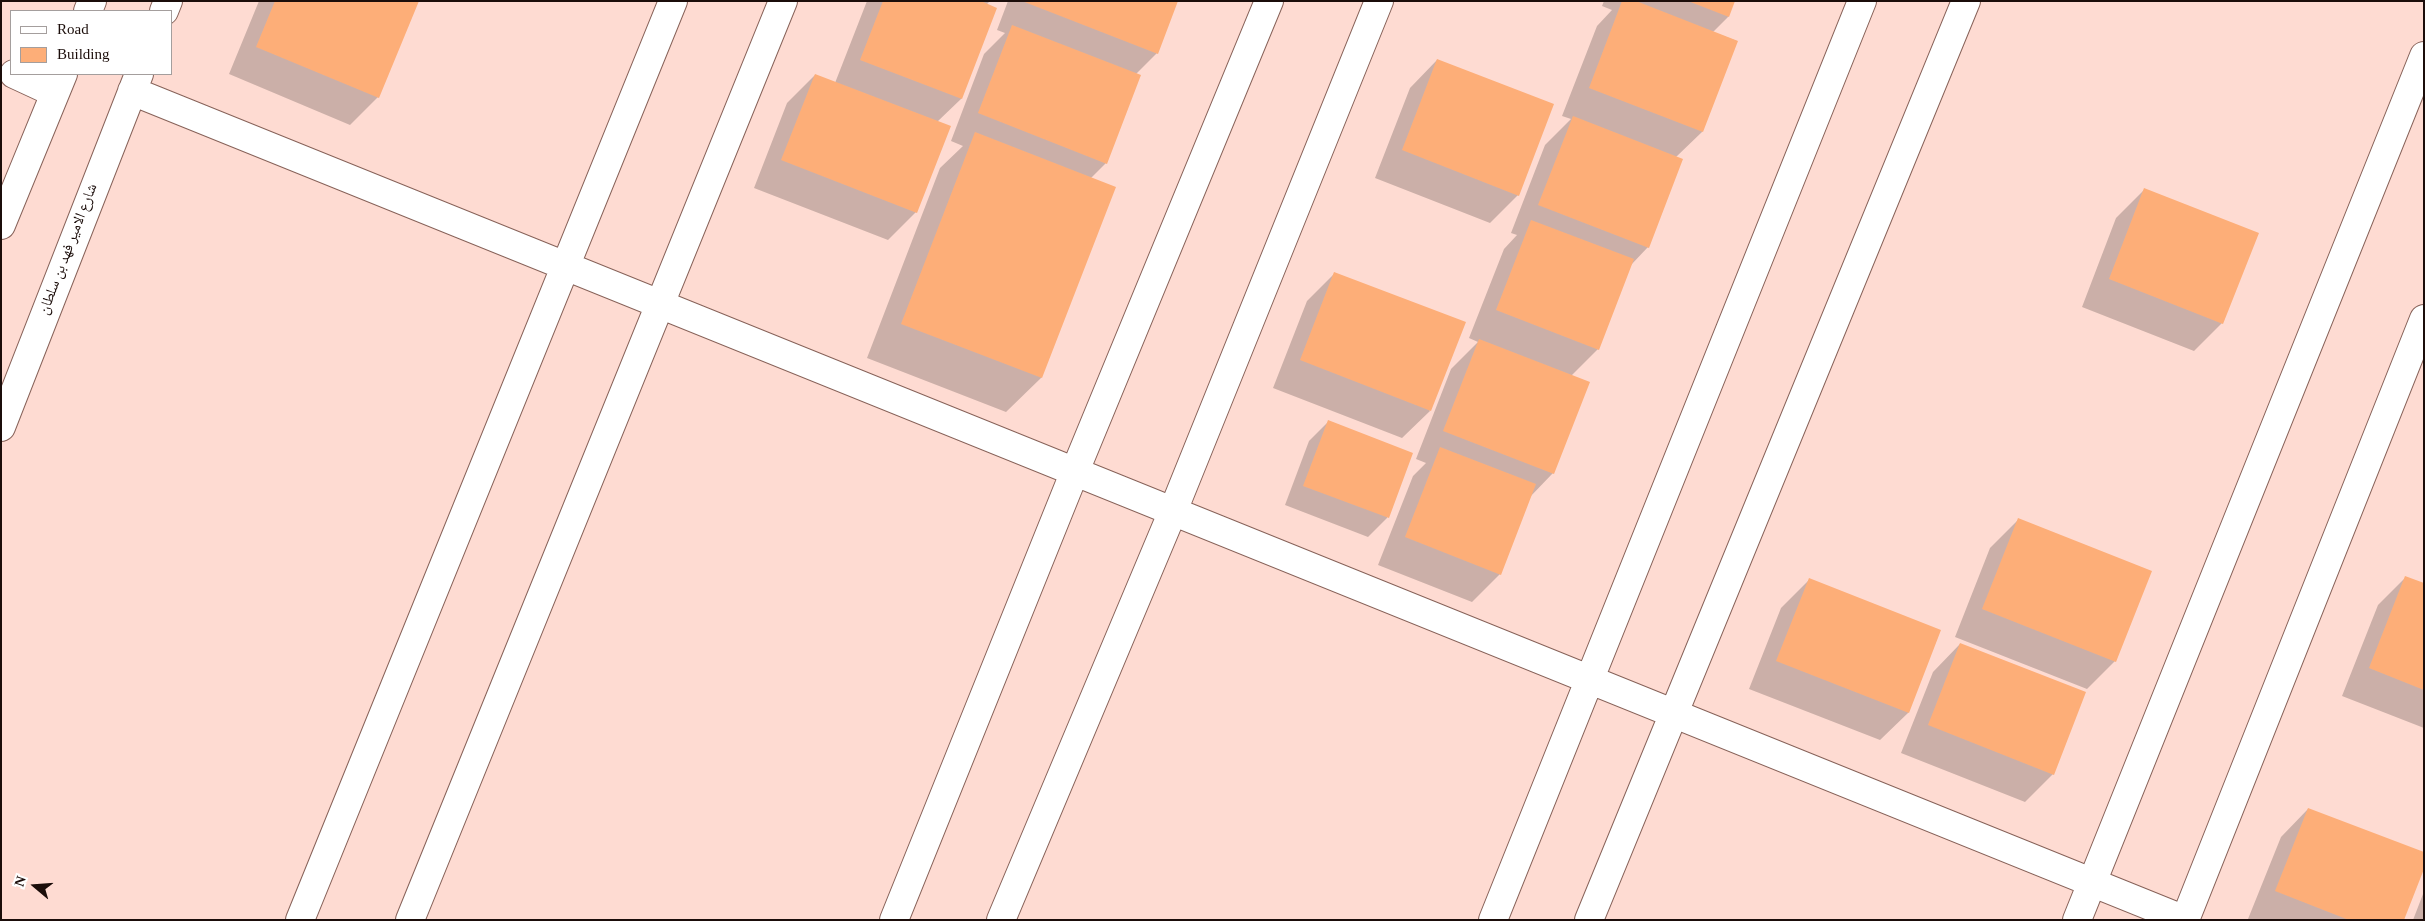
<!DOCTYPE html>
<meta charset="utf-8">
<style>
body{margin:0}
#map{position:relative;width:2425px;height:921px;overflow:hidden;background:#fedbd2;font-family:Georgia,serif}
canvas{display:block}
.frame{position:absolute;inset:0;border:2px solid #1b0d0a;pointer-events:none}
.legend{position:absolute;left:10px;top:10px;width:162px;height:65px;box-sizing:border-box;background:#fff;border:1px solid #a49e9d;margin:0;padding:6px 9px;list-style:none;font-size:15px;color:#1b0d0a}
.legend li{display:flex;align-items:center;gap:10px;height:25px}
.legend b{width:25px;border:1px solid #a49e9d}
.north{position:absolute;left:10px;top:861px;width:50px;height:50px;-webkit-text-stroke:4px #fff;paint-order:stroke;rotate:288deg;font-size:14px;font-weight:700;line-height:20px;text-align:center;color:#1b0d0a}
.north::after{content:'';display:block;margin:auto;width:18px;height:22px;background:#1b0d0a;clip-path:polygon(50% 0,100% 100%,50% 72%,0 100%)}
</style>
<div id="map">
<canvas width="2425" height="921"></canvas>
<div class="frame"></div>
<ul class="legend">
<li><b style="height:6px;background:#fff"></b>Road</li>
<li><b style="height:14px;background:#fdae78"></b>Building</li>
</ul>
<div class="north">N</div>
</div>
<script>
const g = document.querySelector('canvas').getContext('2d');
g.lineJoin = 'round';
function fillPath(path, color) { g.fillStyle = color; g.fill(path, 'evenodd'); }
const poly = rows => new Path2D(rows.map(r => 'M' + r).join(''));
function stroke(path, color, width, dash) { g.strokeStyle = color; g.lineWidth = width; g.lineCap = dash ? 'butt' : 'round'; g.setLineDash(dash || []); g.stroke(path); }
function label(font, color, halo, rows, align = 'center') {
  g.font = font + ' Georgia,"Noto Naskh Arabic",serif'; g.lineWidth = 4; g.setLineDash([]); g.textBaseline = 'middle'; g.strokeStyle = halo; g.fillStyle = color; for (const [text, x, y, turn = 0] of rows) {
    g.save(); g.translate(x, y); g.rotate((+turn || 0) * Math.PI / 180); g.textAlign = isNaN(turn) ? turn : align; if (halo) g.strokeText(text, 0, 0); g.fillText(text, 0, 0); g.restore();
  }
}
const shadow = poly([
 [259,1,417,1,378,97,350,125,229,74],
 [867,1,990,1,986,5,961,99,937,122,916,212,888,240,754,188,787,103,815,75,835,83],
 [1008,1,1177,1,1157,53,1136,74,1106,163,1090,179,1114,188,1041,378,1006,412,867,358,940,168,963,146,951,141,984,54,1005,33,997,30],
 [1604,1,1734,1,1728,17,1713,32,1737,41,1702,132,1676,157,1648,247,1631,265,1598,349,1571,376,1553,473,1529,498,1500,574,1472,602,1378,565,1413,476,1426,463,1416,459,1451,369,1478,342,1469,338,1504,249,1517,235,1511,233,1545,145,1571,119,1562,116,1597,26,1612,10,1602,6],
 [1437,60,1518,195,1490,223,1375,178,1410,88],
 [2144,190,2222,323,2194,351,2082,307,2116,218],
 [1335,273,1430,411,1402,438,1273,388,1307,301],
 [1329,421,1412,454,1387,518,1368,537,1285,505,1309,441],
 [2018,520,2115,661,2087,689,1955,637,1990,548],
 [2406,577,2424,584,2424,728,2342,696,2378,605],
 [1809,580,1940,631,1908,713,1880,740,1749,689,1781,608],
 [1960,644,2053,774,2025,802,1901,753,1933,672],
 [2308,809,2402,920,2248,919,2281,837],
 [2423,894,2424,920,2413,920]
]);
const building = poly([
 [275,1,419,1,379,98,256,47],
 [883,1,981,1,997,8,962,99,860,60],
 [1022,1,1178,1,1158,54],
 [1622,1,1636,1,1738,41,1703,132,1589,88],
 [1688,1,1735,1,1729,17],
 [1012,25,1141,75,1107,164,978,113],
 [1437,59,1554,104,1519,196,1402,150],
 [815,74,951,126,917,213,781,160],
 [1573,116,1683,159,1649,248,1538,205],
 [975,132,1116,187,1042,378,901,324],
 [2144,188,2259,233,2223,324,2109,279],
 [1531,220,1634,259,1599,350,1496,310],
 [1334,272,1466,322,1431,411,1300,360],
 [1479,339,1590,382,1554,474,1443,431],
 [1328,420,1413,453,1389,518,1303,486],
 [1440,447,1536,484,1501,575,1405,537],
 [2018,518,2152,571,2116,662,1982,609],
 [2405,576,2424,583,2424,690,2369,668],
 [1809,578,1941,630,1909,713,1776,661],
 [1960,643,2086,692,2054,775,1928,725],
 [2308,808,2424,852,2424,869,2404,920,2349,920,2275,891]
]);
const minor = poly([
 [88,11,92,1],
 [164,11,168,1],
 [14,74,55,93],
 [132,91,2185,920],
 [1,225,63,74],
 [1,427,139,74],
 [300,920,673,1],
 [410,920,783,1],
 [894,920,1075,471,1269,1],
 [1001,920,1173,511,1379,1],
 [1493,920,1862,1],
 [1589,920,1966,1],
 [2077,920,2424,56],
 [2185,920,2424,319]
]);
const streetNames = [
 ["شارع الامير فهد بن سلطان",70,250,-69]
];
fillPath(shadow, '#0003');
fillPath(building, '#fdae78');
stroke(minor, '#876259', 30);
stroke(minor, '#fff', 28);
label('15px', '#1b0d0a', '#fff', streetNames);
</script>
